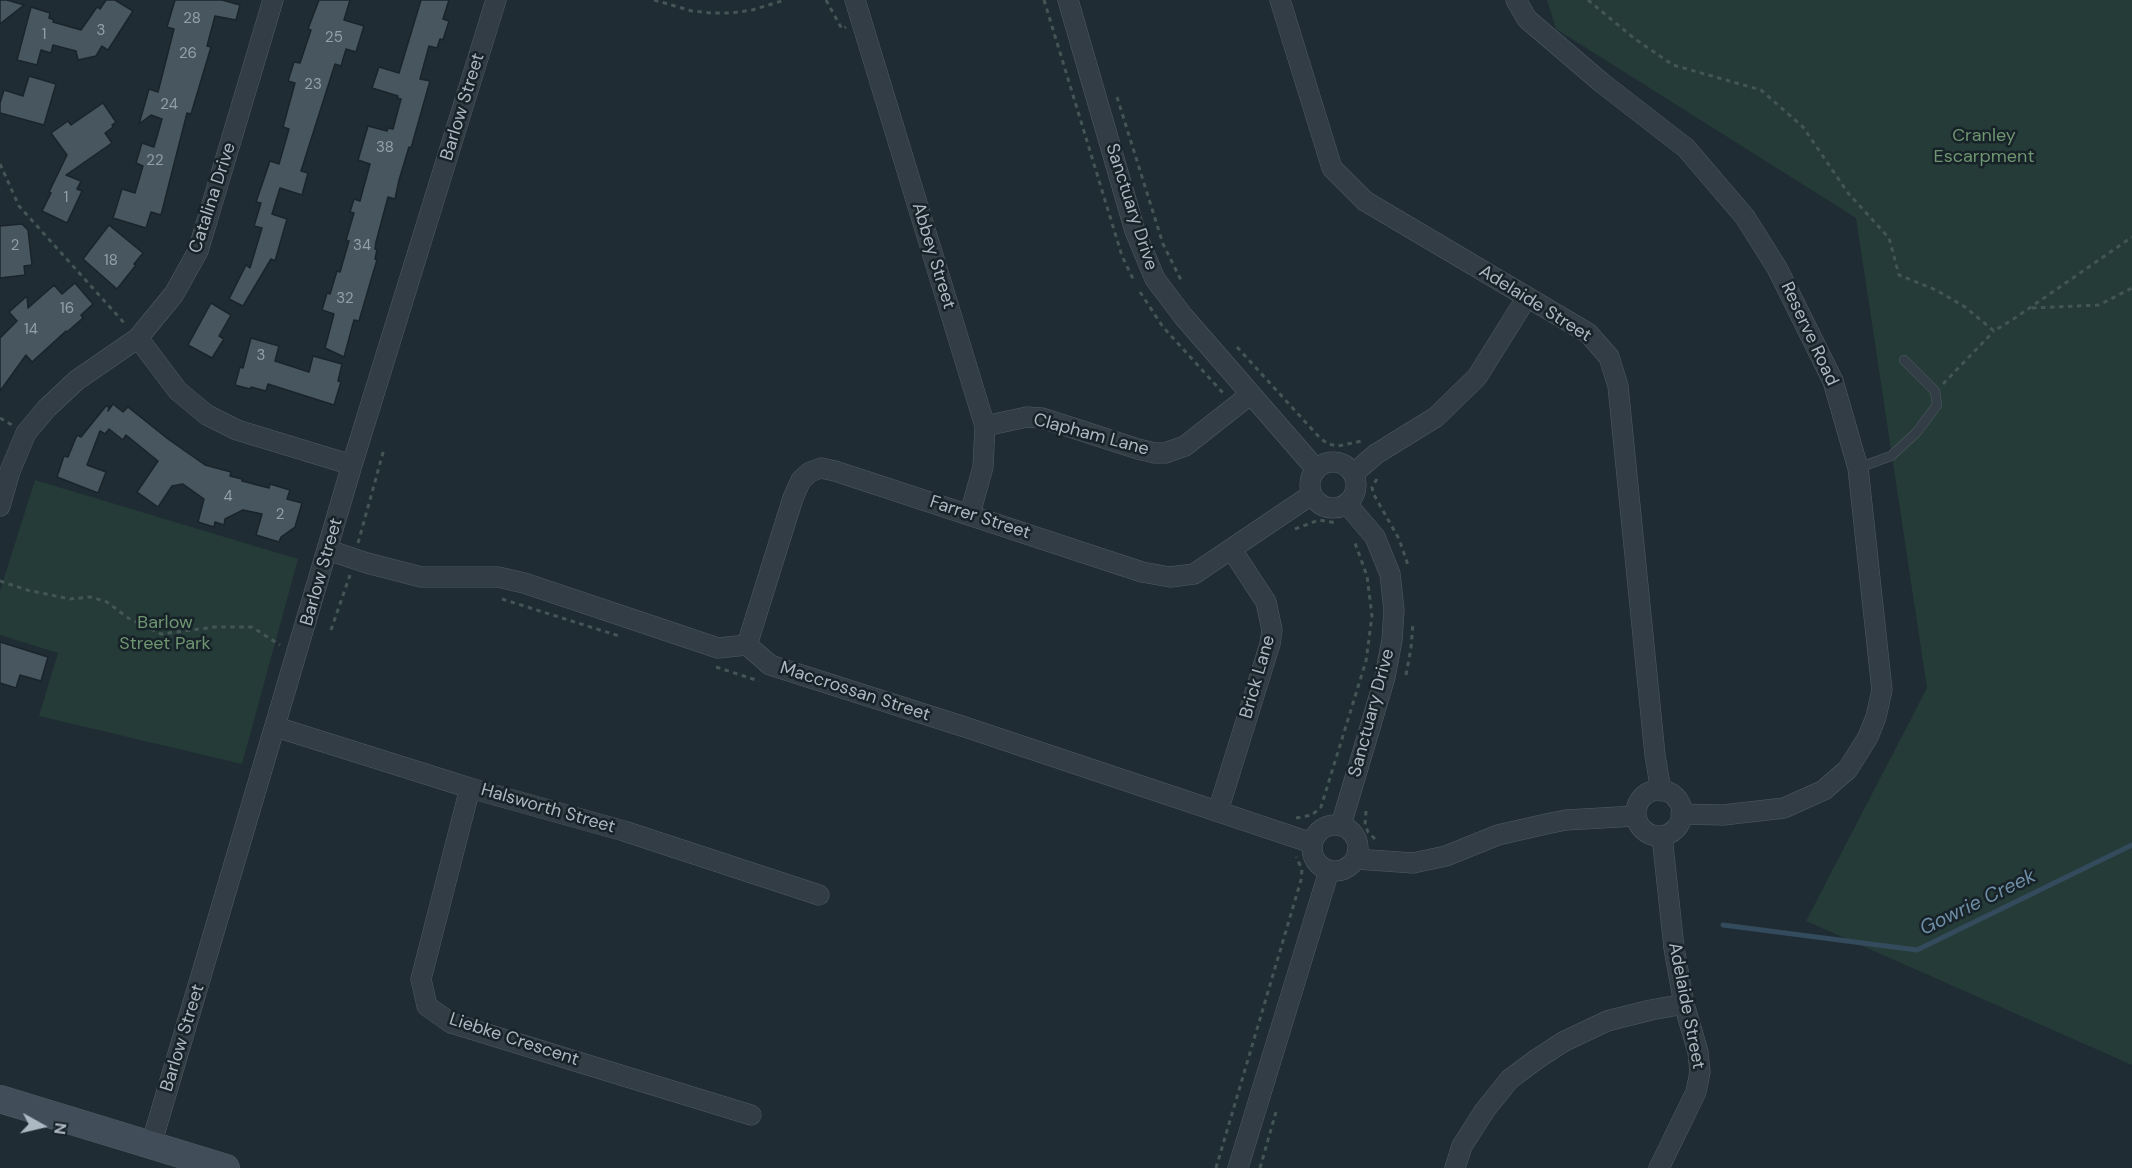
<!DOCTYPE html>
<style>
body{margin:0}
#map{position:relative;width:2132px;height:1168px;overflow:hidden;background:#1f2c34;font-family:"DM Sans",sans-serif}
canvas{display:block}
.north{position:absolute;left:12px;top:1096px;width:60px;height:60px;-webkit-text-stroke:4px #182229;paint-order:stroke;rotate:98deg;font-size:16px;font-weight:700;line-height:24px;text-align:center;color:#acb8c2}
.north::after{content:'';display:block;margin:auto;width:21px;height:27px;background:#acb8c2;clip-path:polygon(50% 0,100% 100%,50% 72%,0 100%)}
</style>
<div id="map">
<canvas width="2132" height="1168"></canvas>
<div class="north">N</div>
</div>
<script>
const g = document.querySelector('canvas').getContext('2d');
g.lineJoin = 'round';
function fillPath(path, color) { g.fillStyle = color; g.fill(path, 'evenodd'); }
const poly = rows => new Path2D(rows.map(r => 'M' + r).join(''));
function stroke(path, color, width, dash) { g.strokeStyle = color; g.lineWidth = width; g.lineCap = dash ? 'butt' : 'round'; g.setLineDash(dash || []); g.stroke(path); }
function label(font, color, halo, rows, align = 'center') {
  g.font = font + ' "DM Sans",sans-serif'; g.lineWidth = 5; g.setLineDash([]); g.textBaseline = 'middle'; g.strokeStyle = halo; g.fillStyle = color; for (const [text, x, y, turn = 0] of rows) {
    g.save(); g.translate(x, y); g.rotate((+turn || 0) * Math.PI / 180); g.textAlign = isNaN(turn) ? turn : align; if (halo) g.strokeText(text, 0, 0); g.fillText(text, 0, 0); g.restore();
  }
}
const green = poly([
 [1547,0,2132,0,2132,1065,1806,921,1927,688,1856,218,1556,29],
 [35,480,298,559,242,764,39,716,58,653,0,635,0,591]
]);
const stream = poly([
 [1723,925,1917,950,2132,845]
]);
const building = poly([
 [0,0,7,0,24,5,0,24,0,0],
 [106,0,115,0,133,11,108,50,102,46,96,56,78,60,76,51,53,45,51,53,41,50,37,65,17,60,31,7,50,13,49,18,54,20,53,22,81,30,97,7,100,9,106,0],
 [175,0,222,0,240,5,236,20,215,16,207,46,211,47,191,114,187,113,161,215,151,212,146,228,113,218,122,189,135,193,143,166,136,163,142,143,154,147,162,119,151,115,139,124,149,89,158,92,174,29,167,27,175,0],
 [319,0,350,0,344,20,364,26,356,52,346,49,341,66,335,64,301,171,308,173,302,195,280,188,272,214,287,219,275,261,271,259,243,306,229,299,246,265,250,268,262,228,254,226,261,203,256,202,270,161,279,164,289,129,283,127,295,83,288,81,294,62,300,63,311,30,308,29,319,0],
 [421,0,449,0,443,19,449,21,443,40,440,39,437,48,429,46,420,79,430,81,411,148,409,147,399,180,395,199,388,197,376,242,375,249,377,250,375,259,377,260,373,273,359,321,354,320,344,357,325,348,334,314,322,310,327,293,330,294,337,271,340,272,349,241,346,240,354,213,350,212,354,199,360,201,370,164,358,160,368,126,387,131,388,128,393,129,401,99,397,98,398,96,372,88,379,67,399,73,421,0],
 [29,76,56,84,44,125,0,113,0,103,4,90,23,96,29,76],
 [103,103,116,122,112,125,113,127,105,133,112,143,66,175,81,181,77,189,82,191,67,223,42,211,51,193,49,192,67,155,51,133,68,121,71,125,103,103],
 [22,224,28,230,32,265,24,266,25,275,0,278,0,226,22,224],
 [109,225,143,253,134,264,136,265,117,289,83,259,109,225],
 [75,283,93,304,81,315,83,318,67,332,66,331,32,362,26,355,0,391,0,338,17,321,9,312,27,296,28,308,54,285,62,294,75,283],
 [211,303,231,315,219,336,224,339,212,358,188,345,211,303],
 [251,338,279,346,275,361,309,372,313,356,342,364,338,381,341,382,334,405,268,384,266,391,251,387,250,389,235,385,240,367,243,368,251,338],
 [113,404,123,412,128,407,168,439,205,465,231,472,230,476,242,479,242,481,269,488,270,484,290,490,287,499,302,503,295,527,281,537,279,542,256,535,262,514,243,510,225,519,224,525,215,522,214,527,198,522,204,499,183,484,172,486,158,507,137,492,158,461,126,435,123,440,109,429,105,434,100,431,87,465,106,472,98,493,57,477,64,456,68,457,77,435,81,437,106,406,109,407,108,411,113,404],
 [0,642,48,657,41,681,20,675,16,688,0,683,0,642]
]);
const path = poly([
 [654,0,692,11,712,13,731,13,752,10,785,0],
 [826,0,842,29,846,27],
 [1044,0,1122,256,1134,281],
 [1588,0,1635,39,1673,65,1761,90,1803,127,1848,193,1889,238,1899,275,1936,290,1965,307,1994,331,2015,318,2132,237],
 [1117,97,1163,244,1181,280],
 [0,164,19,206,126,325],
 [1140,292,1163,327,1223,393],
 [2032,308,2099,305,2132,288],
 [1237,347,1320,438,1328,444,1338,446,1362,441],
 [1943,384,1994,331],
 [0,418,12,425],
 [1377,479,1372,487,1373,493,1399,539,1408,565],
 [1295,529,1319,520,1337,523],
 [358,543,384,449],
 [0,581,27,590,70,599,91,597,107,602,128,618,161,634,215,627,252,627,280,645],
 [502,599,619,636],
 [331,630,350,575],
 [716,667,759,681],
 [1406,675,1411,648,1413,622],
 [1366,811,1365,825,1368,832,1377,841],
 [1296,818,1312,815,1321,807,1366,661,1372,616,1367,576,1355,543],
 [1216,1168,1301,880,1302,869,1296,857],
 [1260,1168,1276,1112]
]);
const service = poly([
 [1858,468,1891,456,1916,433,1937,405,1935,391,1904,360]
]);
const minor = poly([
 [855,0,985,426,983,467,970,514],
 [1068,0,1135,231,1155,279,1183,316,1316,469],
 [1280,0,1332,168,1365,201,1588,333,1609,357,1618,386,1655,755,1661,791],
 [1516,0,1527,19,1602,83,1686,148,1745,217,1777,268,1833,381,1858,468,1882,690,1876,717,1868,737,1848,769,1824,790,1784,808,1723,815,1681,814],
 [138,338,178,391,207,415,237,430,352,465],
 [985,426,1027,417,1042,418,1138,449,1155,453,1165,453,1185,446,1251,394],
 '1310 485a23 23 0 1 1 46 0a23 23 0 1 1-46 0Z',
 [1353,474,1376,454,1436,417,1477,377,1527,297],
 [0,506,10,471,26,433,47,408,77,380,138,338,174,294,198,251,273,0],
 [328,550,367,563,421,577,498,577,524,583,718,648,747,645,770,665,968,728,1312,843],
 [747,645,793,498,801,480,810,472,821,468,835,471,1142,572,1170,577,1194,574,1311,495],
 [276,727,470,788,624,831,819,895],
 [470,788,421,979,427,1006,451,1023,751,1115],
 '1636 813a23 23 0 1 1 46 0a23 23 0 1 1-46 0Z',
 [1218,811,1270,644,1272,630,1266,602,1232,550],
 '1312 848a23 23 0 1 1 46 0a23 23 0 1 1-46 0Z',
 [1341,825,1385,677,1392,640,1394,610,1390,574,1375,537,1347,504],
 [1356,859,1413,863,1446,856,1498,835,1546,824,1566,820,1636,816],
 [151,1145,352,465,496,0],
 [1238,1168,1329,871],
 [1455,1168,1462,1146,1485,1110,1510,1079,1537,1059,1563,1042,1607,1021,1651,1010,1684,1004],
 [1659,1168,1696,1092,1700,1072,1698,1052,1684,1004,1674,948,1662,836]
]);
const secondary = poly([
 [0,1099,226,1168]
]);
const numberNames = [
 ["28",192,19],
 ["3",101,31],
 ["1",44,35],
 ["25",334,38],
 ["26",188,54],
 ["23",313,85],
 ["24",169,105],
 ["38",385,148],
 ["22",155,161],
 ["1",66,198],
 ["2",15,246],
 ["34",362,246],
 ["18",111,261],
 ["32",345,299],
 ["16",67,309],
 ["14",31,330],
 ["3",261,356],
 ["4",228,497],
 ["2",280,515]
];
const streetNames = [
 ["Barlow Street",463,107,-73],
 ["Catalina Drive",213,198,-72],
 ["Sanctuary Drive",1131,207,72],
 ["Abbey Street",933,256,73],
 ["Adelaide Street",1535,304,32],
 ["Reserve Road",1809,334,65],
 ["Clapham Lane",1091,435,15],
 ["Farrer Street",980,518,18],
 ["Barlow Street",322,572,-74],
 ["Brick Lane",1258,677,-74],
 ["Maccrossan Street",855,692,18],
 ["Sanctuary Drive",1372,713,-75],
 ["Halsworth Street",548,809,16],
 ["Adelaide Street",1686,1006,79],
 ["Barlow Street",183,1038,-73],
 ["Liebke Crescent",514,1040,18]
];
const parkNames = [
 ["Cranley",1984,136],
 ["Escarpment",1984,157],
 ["Barlow",165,623],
 ["Street Park",165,644]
];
const waterNames = [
 ["Gowrie Creek",1978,903,-26]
];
fillPath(green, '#253b37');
stroke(stream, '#334b5c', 5);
fillPath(building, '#485660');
stroke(building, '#1a242b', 1.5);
stroke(service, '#505b63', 10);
stroke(minor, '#505b63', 21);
stroke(secondary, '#505b63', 28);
stroke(path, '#435655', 3, [4.5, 4.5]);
stroke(service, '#333d45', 9);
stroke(minor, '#333d45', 20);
stroke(secondary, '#414d58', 27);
label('15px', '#93a0aa', null, numberNames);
label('18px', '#acb8c2', '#182229', streetNames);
label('18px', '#6e9670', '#182229', parkNames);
label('italic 20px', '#6e8fa6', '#182229', waterNames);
</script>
